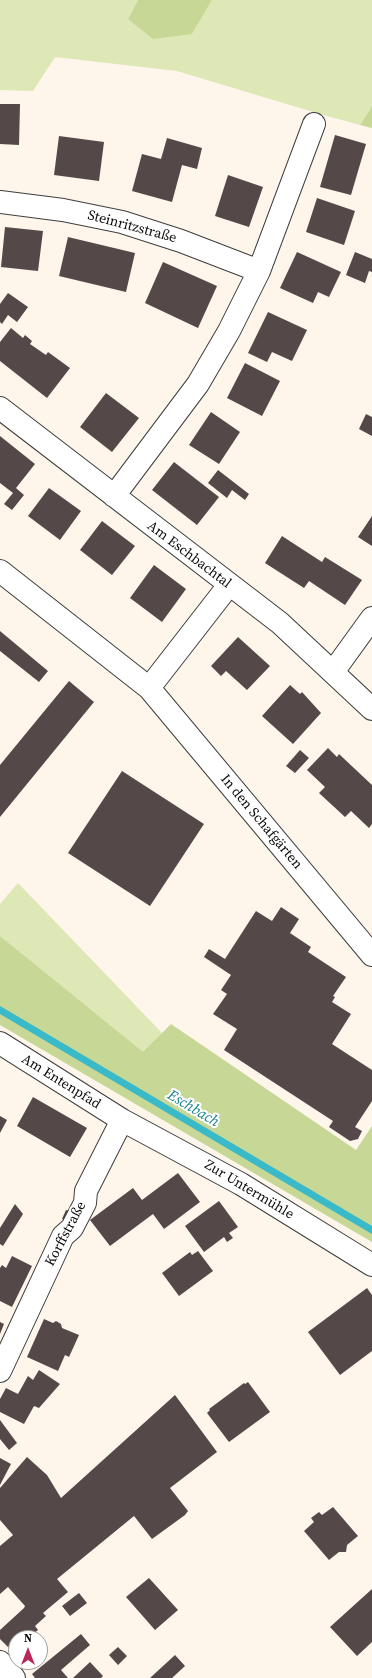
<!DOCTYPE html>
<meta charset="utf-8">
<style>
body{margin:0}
#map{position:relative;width:372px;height:1678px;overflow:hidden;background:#fef5eb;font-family:"Source Serif 4",serif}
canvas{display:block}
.north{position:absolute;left:8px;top:1630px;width:40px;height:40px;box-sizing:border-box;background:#fff;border:1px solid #9d9d9d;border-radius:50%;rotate:0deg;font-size:11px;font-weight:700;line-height:16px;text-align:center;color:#0b0b0b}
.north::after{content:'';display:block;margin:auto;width:14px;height:18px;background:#b72859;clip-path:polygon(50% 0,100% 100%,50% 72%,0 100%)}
</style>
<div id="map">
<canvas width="372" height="1678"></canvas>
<div class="north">N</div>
</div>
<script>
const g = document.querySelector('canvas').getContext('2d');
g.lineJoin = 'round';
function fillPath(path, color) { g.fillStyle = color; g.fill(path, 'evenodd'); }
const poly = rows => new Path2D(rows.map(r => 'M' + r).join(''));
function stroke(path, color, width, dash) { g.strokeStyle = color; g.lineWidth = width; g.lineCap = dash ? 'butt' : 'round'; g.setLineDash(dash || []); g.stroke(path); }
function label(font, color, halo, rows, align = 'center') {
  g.font = font + ' "Source Serif 4",serif'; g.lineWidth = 4; g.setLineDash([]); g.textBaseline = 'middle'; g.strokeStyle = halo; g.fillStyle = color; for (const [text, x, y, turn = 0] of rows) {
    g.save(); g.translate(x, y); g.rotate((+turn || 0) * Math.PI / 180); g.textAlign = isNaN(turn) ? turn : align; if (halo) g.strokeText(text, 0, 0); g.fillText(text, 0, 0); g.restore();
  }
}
const green = poly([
 [0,0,138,0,128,19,192,34,212,0,372,0,372,106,360,125,320,114,177,71,55,57,33,91,0,90],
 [18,883,162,1033,143,1053,0,936,0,904]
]);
const forest = poly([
 [138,0,212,0,192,34,153,39,128,19],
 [372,106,372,128,360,125],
 [0,936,143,1052,171,1024,356,1150,372,1126,372,1242,0,1025]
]);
const stream = poly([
 [0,1010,372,1230]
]);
const building = poly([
 [0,104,20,104,19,145,0,144],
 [335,135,366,144,351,195,320,187],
 [59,136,104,142,99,181,54,175],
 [167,138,202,148,197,169,182,165,172,202,132,191,142,154,161,159],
 [228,175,263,187,249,227,215,216],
 [317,198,355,211,344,245,306,232],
 [5,227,43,231,38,271,1,267],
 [68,237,135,253,126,292,59,276],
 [297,252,341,272,329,297,318,292,313,303,280,288],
 [355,252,372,259,372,272,369,271,365,283,346,275],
 [163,262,217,286,198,328,145,303],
 [8,293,28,307,17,322,8,315,2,324,0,322,0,304],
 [268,312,307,330,292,361,272,352,267,362,248,353],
 [11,328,23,338,25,335,32,341,30,344,46,355,48,352,70,368,47,398,0,361,0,342],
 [245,363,280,381,262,416,227,398],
 [106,393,139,418,112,452,80,427],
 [211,412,240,432,219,464,189,445],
 [366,414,372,417,372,436,359,429],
 [0,436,35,464,16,488,24,495,12,510,4,504,13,493,0,483],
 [174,462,219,497,197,525,152,490],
 [218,470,249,494,245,500,232,490,227,498,208,483],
 [49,488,81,511,60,540,28,516],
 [372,516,372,546,358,537],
 [102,521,135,546,112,575,80,550],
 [282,536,322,562,325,557,362,580,345,605,309,581,304,588,265,563],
 [154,565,186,589,162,622,130,598],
 [0,631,48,671,39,682,0,651],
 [238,637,270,666,247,690,226,671,221,676,211,666],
 [69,681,94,702,0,817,0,765],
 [290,685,300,694,302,692,321,713,293,744,262,716],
 [328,748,337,757,339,754,372,785,372,824,369,828,351,811,345,817,319,793,325,787,307,770],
 [300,750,309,758,295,773,286,766],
 [122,771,204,824,150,906,68,853],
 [281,907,299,919,290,933,311,947,308,952,346,977,333,996,335,997,332,1002,351,1014,332,1044,372,1070,372,1101,355,1127,362,1131,358,1139,350,1141,329,1127,333,1121,224,1050,237,1029,213,1014,227,994,221,990,231,975,204,957,209,949,225,959,256,911,272,921],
 [33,1097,87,1128,70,1157,17,1126],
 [0,1116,7,1120,0,1133],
 [178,1173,200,1202,164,1229,153,1214,110,1246,90,1220,133,1188,142,1200],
 [219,1201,238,1227,229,1233,233,1238,227,1242,224,1237,204,1252,185,1226],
 [15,1204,23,1214,3,1246,0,1244,0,1228],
 [66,1210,75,1213,71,1222,62,1219],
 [198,1251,213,1271,179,1296,162,1273,190,1252,192,1255],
 [12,1256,32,1266,12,1307,0,1301,0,1268,2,1265,6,1268],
 [367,1288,372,1295,372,1351,340,1375,308,1332],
 [44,1319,53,1323,56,1321,61,1324,62,1328,79,1335,69,1357,65,1355,58,1371,27,1357],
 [0,1322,4,1324,0,1334],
 [39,1370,60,1384,39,1408,34,1406,24,1424,0,1412,0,1399,6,1388,18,1394,28,1376,33,1380],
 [248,1382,270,1412,229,1442,207,1413,210,1410,209,1409,244,1383,245,1384],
 [175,1395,217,1452,170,1488,188,1511,185,1515,152,1539,134,1516,57,1579,68,1592,43,1613,46,1616,35,1626,38,1630,29,1638,16,1638,16,1642,9,1648,0,1639,0,1630,24,1608,25,1606,8,1587,0,1594,0,1546,13,1535,0,1520,0,1488,27,1457,47,1475,61,1498],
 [0,1420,17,1443,9,1450,0,1439],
 [0,1458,11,1464,0,1485],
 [333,1507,358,1536,347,1545,346,1552,339,1552,329,1560,304,1531,314,1522,311,1518,319,1512,322,1515],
 [149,1578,178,1610,155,1630,126,1597],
 [372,1589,372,1642,357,1656,330,1627],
 [79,1593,87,1603,70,1616,62,1606],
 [81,1634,90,1645,61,1670,68,1678,35,1678,32,1674],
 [118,1647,127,1656,118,1665,109,1655],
 [175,1655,185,1666,172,1678,150,1678],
 [90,1662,103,1676,101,1678,73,1678]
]);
const minor = poly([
 [0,202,63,210,122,222,181,241,259,271],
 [0,408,280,623,372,709],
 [114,496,198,384,229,331,259,271,314,124],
 [0,571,149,688,372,955],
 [333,672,372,618],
 [149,688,229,585],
 [0,1043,122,1120,241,1184,372,1265],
 [0,1371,63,1236,72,1228,85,1203,86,1191,122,1120],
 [0,1662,14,1678]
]);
const streetNames = [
 ["Steinritzstraße",132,227,15],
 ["Am Eschbachtal",189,555,37],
 ["In den Schafgärten",261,822,50],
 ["Am Entenpfad",61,1082,32],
 ["Zur Untermühle",249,1190,31],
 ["Korffstraße",66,1234,-62]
];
const waterNames = [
 ["Eschbach",193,1109,31]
];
fillPath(green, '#dee7b6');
fillPath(forest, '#c7d796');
stroke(stream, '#3abac9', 7);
fillPath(building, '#544948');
stroke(minor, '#3e3e3e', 24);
stroke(minor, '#fff', 22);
label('14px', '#0b0b0b', '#fff', streetNames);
label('italic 15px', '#198192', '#fff', waterNames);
</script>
